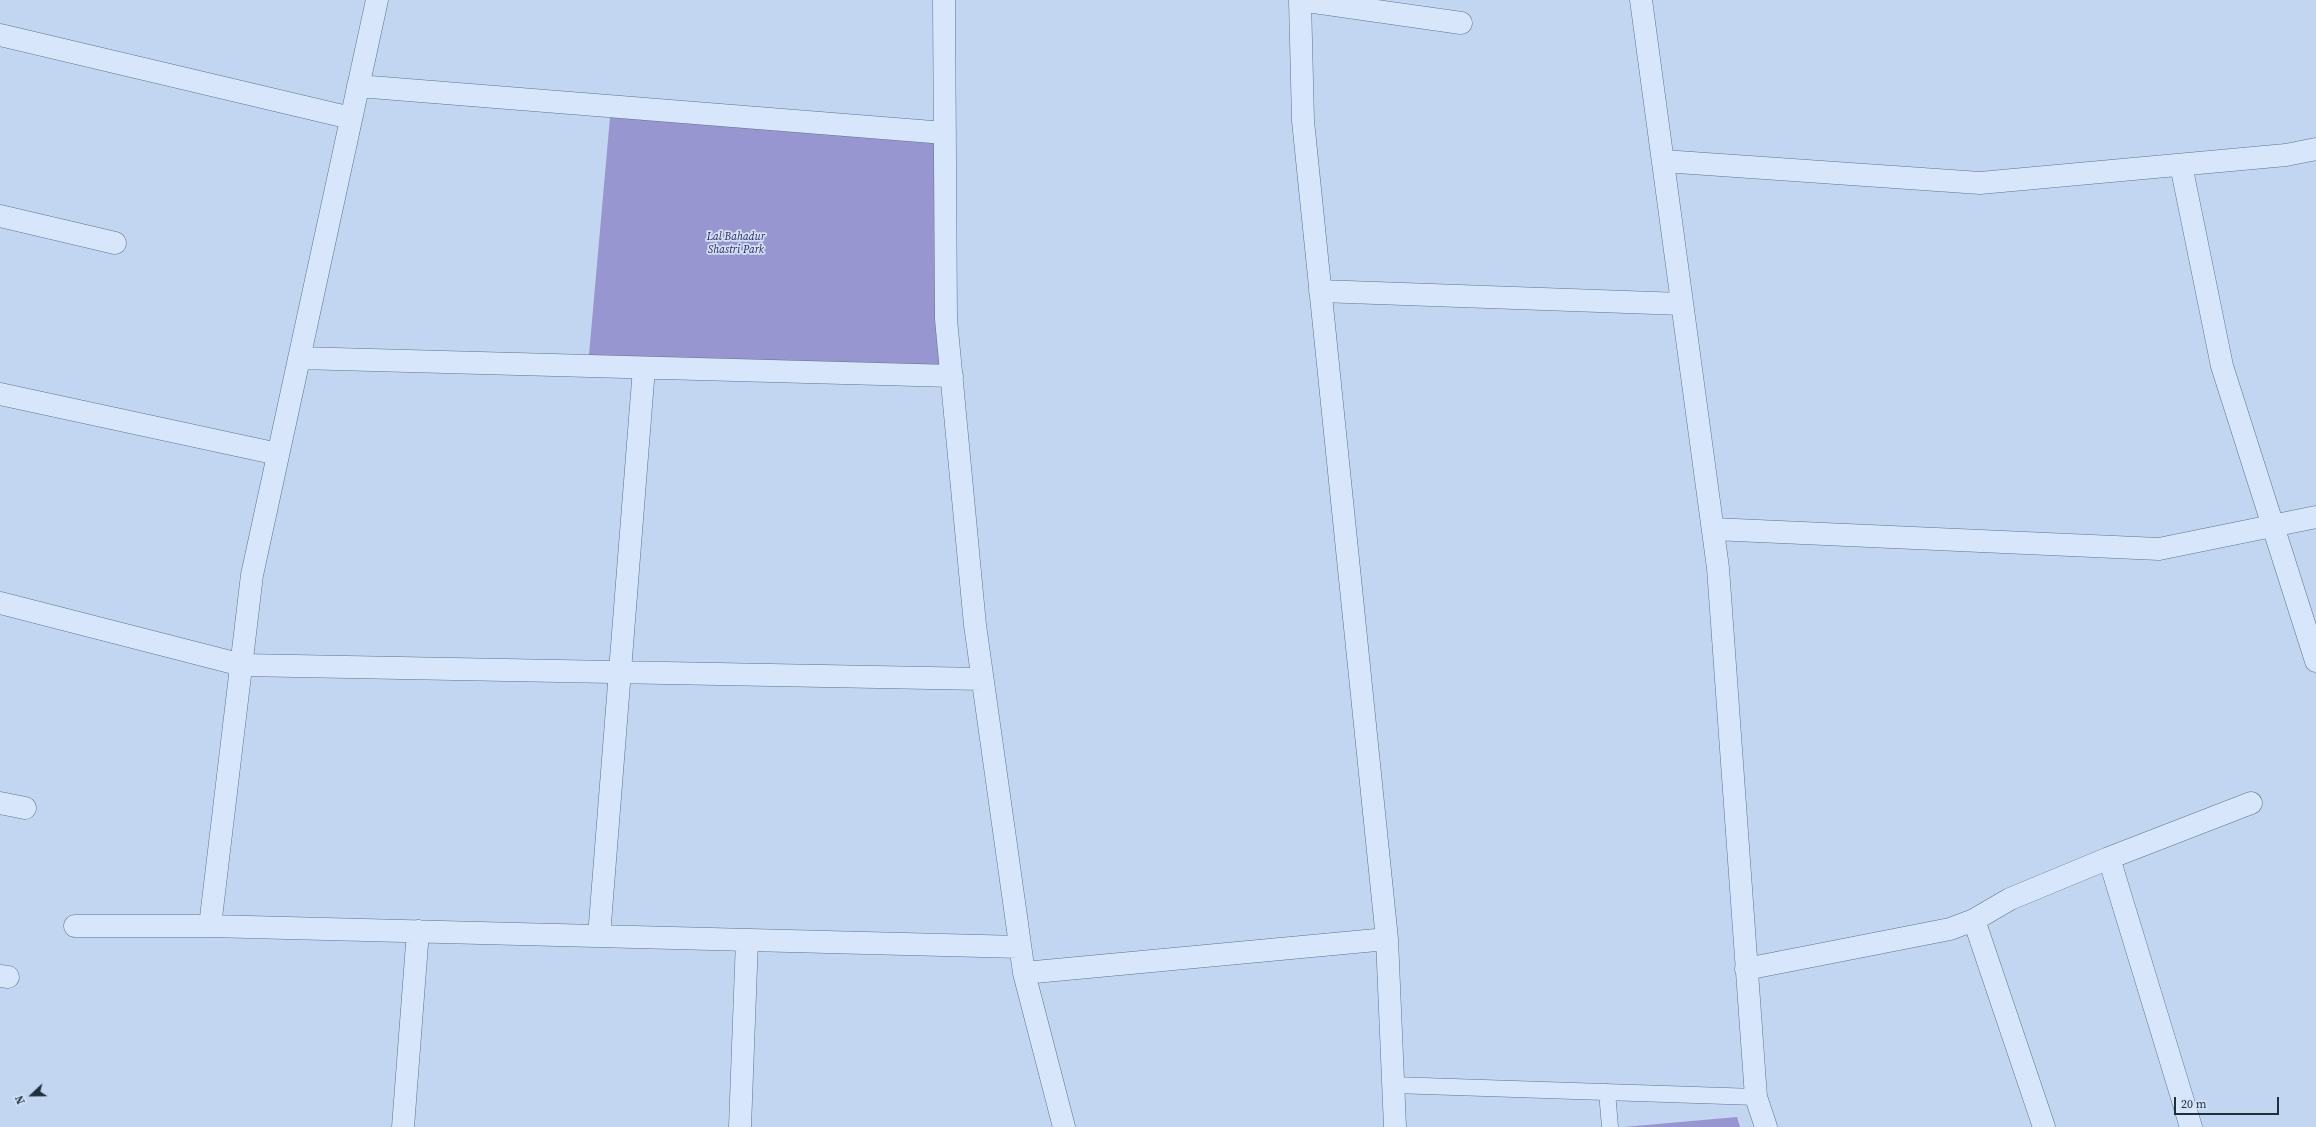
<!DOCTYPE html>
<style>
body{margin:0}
#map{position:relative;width:2316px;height:1127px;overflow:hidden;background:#c3d6f1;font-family:"Source Serif 4",serif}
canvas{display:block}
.north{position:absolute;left:12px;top:1075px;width:40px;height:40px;-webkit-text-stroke:3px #d4e2f8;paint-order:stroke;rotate:248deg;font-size:11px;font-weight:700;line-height:16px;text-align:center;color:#1e303c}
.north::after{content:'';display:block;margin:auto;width:14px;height:18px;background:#1e303c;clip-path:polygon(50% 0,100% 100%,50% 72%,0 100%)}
.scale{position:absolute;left:2174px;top:1097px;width:105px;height:18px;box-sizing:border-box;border:2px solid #1e303c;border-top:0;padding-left:5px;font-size:12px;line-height:14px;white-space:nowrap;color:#1e303c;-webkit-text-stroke:3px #d4e2f8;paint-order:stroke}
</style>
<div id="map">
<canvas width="2316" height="1127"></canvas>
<div class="north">N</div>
<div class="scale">20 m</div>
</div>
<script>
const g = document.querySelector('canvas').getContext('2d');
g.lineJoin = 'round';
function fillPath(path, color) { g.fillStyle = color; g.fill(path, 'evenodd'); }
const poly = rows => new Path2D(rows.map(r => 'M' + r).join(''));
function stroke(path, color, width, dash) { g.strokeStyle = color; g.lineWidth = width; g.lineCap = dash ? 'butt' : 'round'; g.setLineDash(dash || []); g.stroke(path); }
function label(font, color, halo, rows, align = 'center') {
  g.font = font + ' "Source Serif 4",serif'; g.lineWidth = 3.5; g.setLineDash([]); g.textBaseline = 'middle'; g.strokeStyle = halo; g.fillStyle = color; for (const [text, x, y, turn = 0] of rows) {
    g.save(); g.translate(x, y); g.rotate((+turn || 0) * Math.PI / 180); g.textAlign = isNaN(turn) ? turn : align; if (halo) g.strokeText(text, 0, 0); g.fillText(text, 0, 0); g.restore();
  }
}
const green = poly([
 [611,106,945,133,952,376,588,366],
 [1737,1117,1740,1127,1624,1127]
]);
const lane = poly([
 [1393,1085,1756,1097],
 [1607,1092,1610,1127]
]);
const street = poly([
 [944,0,946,319,975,625,1024,973,1064,1127],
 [1300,0,1303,121,1387,939,1395,1127],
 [1300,0,1461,23],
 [1641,0,1718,568,1756,1097,1766,1127],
 [0,35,351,118],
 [358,86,945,133],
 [1663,161,1980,183,2286,155,2316,149],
 [2181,165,2222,366,2316,661],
 [0,216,115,243],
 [1320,291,1682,304],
 [299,358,952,376],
 [0,394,278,454],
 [1713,529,2159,549,2316,517],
 [0,603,242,665,982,679],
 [0,803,25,808],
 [2109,858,2191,1127],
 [1974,920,2044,1127],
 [75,926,210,926,1020,947],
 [210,926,252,575,377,0],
 [599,936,644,368],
 [1746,969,1950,929,1974,920,2010,899,2109,858,2251,803],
 [1024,973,1387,939],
 [0,976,8,977],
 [403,1127,418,931],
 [740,1127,747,940]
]);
const parkNames = [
 ["Lal Bahadur",736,237],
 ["Shastri Park",736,250]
];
fillPath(green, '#9796d0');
stroke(lane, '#58768d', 17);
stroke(street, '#58768d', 23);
stroke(lane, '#d8e6fb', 16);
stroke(street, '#d8e6fb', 22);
label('italic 11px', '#2b235a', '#d4e2f8', parkNames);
</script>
